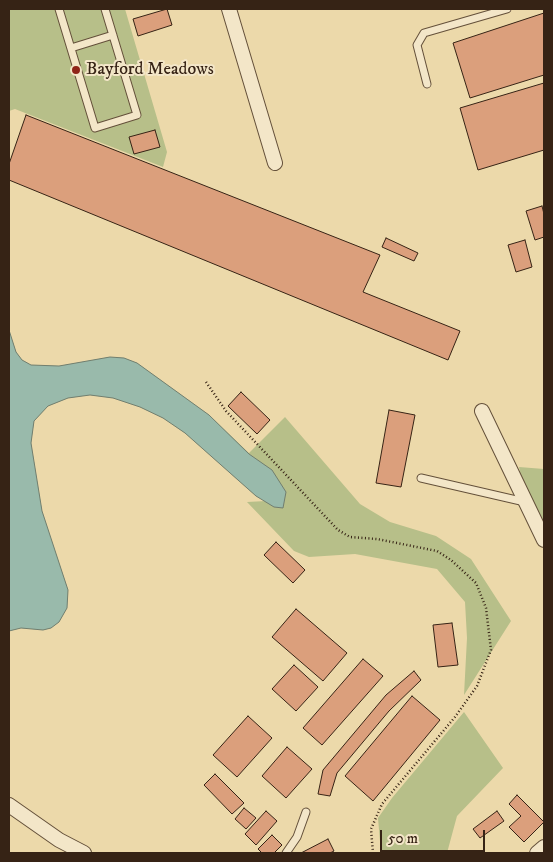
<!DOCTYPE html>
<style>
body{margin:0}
#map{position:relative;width:553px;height:862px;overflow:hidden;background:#ecd9aa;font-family:"IM FELL DW Pica",serif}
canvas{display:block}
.frame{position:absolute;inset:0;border:10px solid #362315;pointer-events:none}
.scale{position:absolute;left:380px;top:830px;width:105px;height:22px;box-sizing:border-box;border:2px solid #362315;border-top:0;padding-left:6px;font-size:15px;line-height:18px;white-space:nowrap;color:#362315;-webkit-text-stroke:4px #f3e6c8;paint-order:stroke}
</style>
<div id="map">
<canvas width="553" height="862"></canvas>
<div class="frame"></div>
<div class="scale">50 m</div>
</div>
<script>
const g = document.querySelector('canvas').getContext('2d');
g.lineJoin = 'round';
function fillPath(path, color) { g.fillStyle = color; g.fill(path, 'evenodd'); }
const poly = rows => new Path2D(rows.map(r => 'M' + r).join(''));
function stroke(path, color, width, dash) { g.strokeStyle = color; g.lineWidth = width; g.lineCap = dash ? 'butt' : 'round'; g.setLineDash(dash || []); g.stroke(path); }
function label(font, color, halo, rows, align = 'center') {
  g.font = font + ' "IM FELL DW Pica",serif'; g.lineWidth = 4; g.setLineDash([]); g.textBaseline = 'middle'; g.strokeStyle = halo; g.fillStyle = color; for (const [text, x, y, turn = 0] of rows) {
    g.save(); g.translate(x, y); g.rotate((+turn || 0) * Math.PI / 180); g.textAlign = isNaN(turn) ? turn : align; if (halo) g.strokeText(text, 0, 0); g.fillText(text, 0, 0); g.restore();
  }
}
const green = poly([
 [9,9,125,9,167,152,163,167,15,109,9,111],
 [9,330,16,352,22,360,31,365,59,366,110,357,124,358,137,363,209,415,249,453,285,417,360,504,390,522,436,536,471,559,511,621,464,695,467,638,465,602,437,569,355,554,309,557,294,551,247,502,266,501,256,496,185,433,163,418,140,407,113,398,90,395,68,398,48,406,34,421,31,443,42,511,68,590,67,608,59,622,51,628,43,630,21,628,9,631],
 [519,467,544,469,544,524,521,478],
 [464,712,503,768,457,816,447,853,381,853,378,818,392,798]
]);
const water = poly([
 [9,330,16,352,22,360,31,365,59,366,110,357,124,358,137,363,209,415,249,454,272,470,286,492,283,508,274,507,256,496,185,433,163,418,140,407,113,398,90,395,68,398,48,406,34,421,31,443,42,511,68,590,67,608,59,622,51,628,43,630,21,628,9,631,9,330]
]);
const building = poly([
 [167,9,172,25,138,36,133,19,167,9],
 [544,13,544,75,470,98,453,43,544,13],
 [544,83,544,150,478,170,460,108,544,83],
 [26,115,380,255,363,292,460,331,448,360,9,180,9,164,26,115],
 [155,130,160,147,134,154,129,137,155,130],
 [542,206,544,214,544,237,535,240,526,211,542,206],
 [386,238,418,253,414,261,382,247,386,238],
 [525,240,532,267,516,272,508,245,525,240],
 [241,392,270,420,257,434,228,406,241,392],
 [389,410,415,415,401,487,376,483,389,410],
 [276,542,305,570,293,583,264,555,276,542],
 [296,609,347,653,323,681,272,637,296,609],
 [452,623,458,665,438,667,433,625,452,623],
 [363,659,383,676,322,745,303,728,363,659],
 [294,665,318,687,296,711,272,689,294,665],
 [414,671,421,680,389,711,337,773,330,796,318,794,323,770,386,695,414,671],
 [412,696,440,720,373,801,345,776,412,696],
 [248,716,272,738,237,777,213,755,248,716],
 [287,747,312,769,286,798,262,776,287,747],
 [215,774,244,803,232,814,204,785,215,774],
 [517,795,544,822,524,842,509,827,521,816,509,804,517,795],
 [244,808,256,818,246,829,235,819,244,808],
 [266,811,277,821,256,845,245,834,266,811],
 [497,811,504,821,480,838,473,829,497,811],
 [272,835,282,845,274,853,262,853,258,849,272,835],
 [328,839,334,851,330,853,301,853,328,839]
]);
const path = poly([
 [206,382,226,411,338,530,350,537,377,539,437,551,451,560,476,583,486,608,491,650,477,686,455,717,382,804,371,829,373,853]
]);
const service = poly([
 [59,9,95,128,137,115,105,9],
 [71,48,113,35],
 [427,84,417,45,424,33,507,9],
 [421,478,525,502],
 [286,853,297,837,306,812]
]);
const minor = poly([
 [229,9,275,163],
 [482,411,544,540],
 [9,805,59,840,84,853],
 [537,853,544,847]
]);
const markers = [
 [76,70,5,"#8f2418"]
];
const poiNames = [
 ["Bayford Meadows",86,70]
];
fillPath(green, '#b7bf89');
fillPath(water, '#99baab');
stroke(water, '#717e6f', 1);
fillPath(building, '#db9f7c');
stroke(building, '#362315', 1);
stroke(service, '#64503a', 9);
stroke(minor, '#64503a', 16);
stroke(path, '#362315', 2.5, [1, 2.5]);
stroke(service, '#f3e6c8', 7);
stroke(minor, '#f3e6c8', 14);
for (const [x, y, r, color] of markers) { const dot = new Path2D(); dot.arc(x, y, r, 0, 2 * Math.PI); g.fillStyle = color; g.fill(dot); stroke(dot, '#f3e6c8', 2); }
label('18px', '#362315', '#f3e6c8', poiNames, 'left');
</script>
